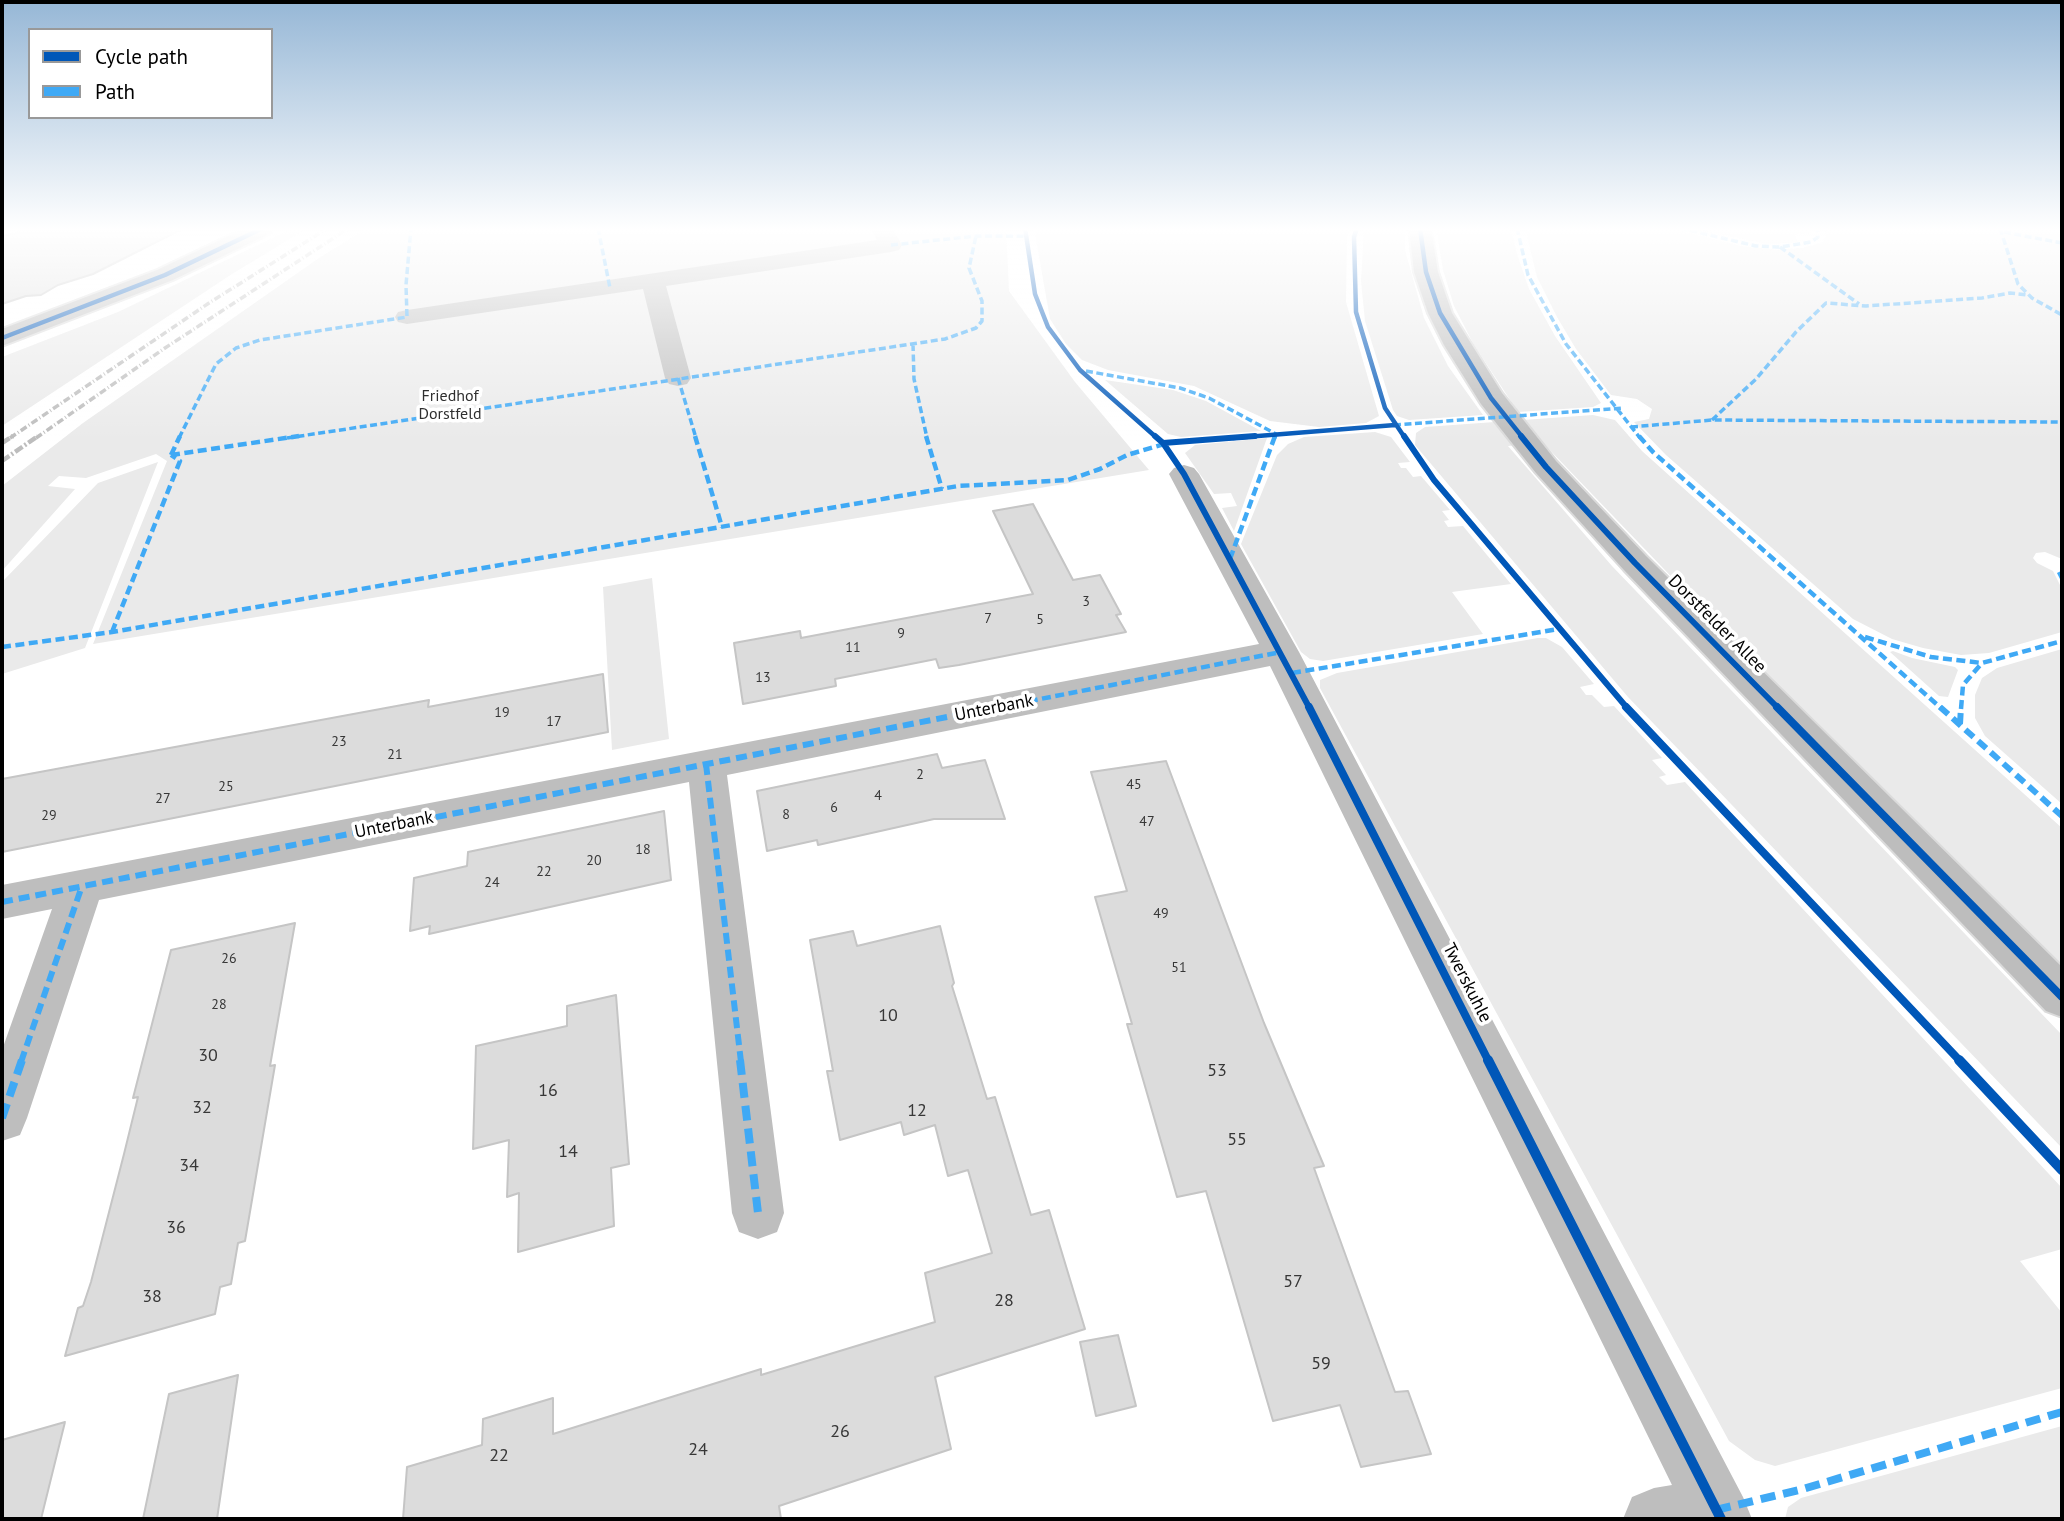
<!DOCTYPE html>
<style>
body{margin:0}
#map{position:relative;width:2064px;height:1521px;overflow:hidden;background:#fff;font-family:"PT Sans",sans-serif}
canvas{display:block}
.frame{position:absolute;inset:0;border:4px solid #000;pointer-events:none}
.legend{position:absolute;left:28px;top:28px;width:245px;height:91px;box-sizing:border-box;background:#fff;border:2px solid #999;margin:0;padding:9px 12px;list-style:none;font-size:21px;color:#000}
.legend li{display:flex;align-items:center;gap:14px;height:35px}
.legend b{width:35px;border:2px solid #999}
</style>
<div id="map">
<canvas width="2064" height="1521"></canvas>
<div class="frame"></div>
<ul class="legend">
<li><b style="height:9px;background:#0057b8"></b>Cycle path</li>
<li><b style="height:9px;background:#3fa9f5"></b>Path</li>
</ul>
</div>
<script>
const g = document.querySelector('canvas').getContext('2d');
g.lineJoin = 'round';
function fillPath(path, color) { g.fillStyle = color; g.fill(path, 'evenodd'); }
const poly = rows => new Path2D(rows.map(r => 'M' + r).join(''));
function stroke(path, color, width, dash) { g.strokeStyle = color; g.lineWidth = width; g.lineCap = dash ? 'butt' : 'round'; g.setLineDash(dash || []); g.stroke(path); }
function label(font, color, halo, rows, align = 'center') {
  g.font = font + ' "PT Sans",sans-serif'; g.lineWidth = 7; g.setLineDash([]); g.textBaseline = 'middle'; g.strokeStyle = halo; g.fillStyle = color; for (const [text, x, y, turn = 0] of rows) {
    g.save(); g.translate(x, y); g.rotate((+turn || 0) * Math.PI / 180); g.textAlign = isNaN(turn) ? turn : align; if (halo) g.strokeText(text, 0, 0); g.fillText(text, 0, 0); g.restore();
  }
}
const green = poly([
 [293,228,308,228,232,274,2,426,2,357,118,312],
 [367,228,1006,228,1009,291,1075,382,1149,470,93,644,167,461,156,454,86,478,59,476,48,486,75,489,2,571,2,486,83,423,319,258],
 [1034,228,1350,228,1347,239,1346,302,1379,416,1366,423,1319,427,1270,421,1194,386,1108,370,1082,360,1066,344,1050,319],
 [1364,228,1405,228,1405,250,1424,318,1448,366,1483,415,1409,420,1397,416,1393,410,1365,321,1361,281],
 [1436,228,1511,228,1517,254,1529,289,1555,336,1601,403,1593,407,1518,412,1474,345,1454,306,1443,270],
 [1525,228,1670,228,1741,246,1777,250,1802,248,1823,242,1826,234,1824,228,2062,228,2062,559,2045,552,2036,553,2033,558,2037,563,2053,571,2062,589,2062,632,1989,653,1961,655,1923,648,1892,639,1853,619,1666,455,1634,422,1649,419,1652,409,1637,399,1611,395,1576,349,1557,317,1537,277],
 [1691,228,1812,228,1812,229,1811,233,1795,235,1798,242,1766,244],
 [1105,380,1173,390,1206,401,1261,431,1181,437,1168,434],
 [1593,415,1615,420,1642,451,2062,828,2062,966,1686,592,1543,443,1508,446,1612,566,2062,1035,2062,1148,1628,697,1415,445,1416,433,1425,427],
 [1375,432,1391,437,1410,462,1398,463,1401,468,1406,468,1413,477,1421,476,1450,510,1442,511,1449,520,1444,521,1448,527,1463,526,1511,584,1452,592,1483,634,1323,661,1310,659,1301,652,1241,544,1277,455,1288,444,1304,437],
 [1267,438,1234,531,1222,508,1237,506,1231,493,1214,494,1185,453,1195,445],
 [158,462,85,648,2,674,2,582,98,483],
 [652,578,669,739,612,750,603,587],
 [1538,638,1546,638,1562,647,1594,684,1580,687,1586,695,1592,695,1604,707,1614,706,1662,758,1652,760,1666,775,1659,777,1667,785,1685,782,2062,1188,2062,1249,2020,1261,2062,1313,2062,1388,1775,1466,1755,1460,1729,1441,1320,688,1320,680,1337,673],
 [2062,649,2062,804,1985,736,1975,718,1975,695,1982,678,1997,668],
 [1893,651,1912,658,1955,667,1958,670,1948,697,1939,696,1890,652],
 [2062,1426,2062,1519,1785,1519,1788,1507,1801,1498]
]);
const building = poly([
 [18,228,184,228,93,274,58,285,41,295,26,296,2,304,2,236,17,233,18,228],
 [1033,504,1073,580,1100,575,1121,614,1116,615,1126,632,959,665,939,668,936,659,835,679,836,686,743,704,734,643,800,631,801,638,1033,594,993,511,1033,504],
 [603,674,608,732,2,852,2,779,429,700,428,707,603,674],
 [937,754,942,768,985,760,1005,819,934,819,818,845,817,840,767,851,757,791,937,754],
 [1166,761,1264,1023,1324,1166,1314,1168,1395,1392,1408,1391,1431,1454,1361,1467,1340,1405,1273,1421,1206,1191,1177,1197,1127,1024,1132,1024,1095,897,1127,891,1091,772,1166,761],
 [664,811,671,880,429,934,430,926,410,931,414,878,467,866,468,852,664,811],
 [295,923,270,1066,275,1065,245,1241,238,1243,231,1284,220,1287,215,1314,65,1356,78,1308,83,1306,91,1282,124,1154,138,1097,133,1098,171,950,295,923],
 [940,926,954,983,952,986,987,1099,995,1097,1031,1215,1049,1210,1085,1329,935,1377,951,1449,779,1506,781,1519,403,1519,407,1467,482,1445,483,1419,553,1398,553,1434,761,1369,761,1375,935,1322,925,1273,992,1253,968,1170,948,1176,935,1125,904,1135,901,1122,840,1140,827,1071,833,1071,810,940,853,931,857,946,940,926],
 [616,995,629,1164,611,1168,614,1226,518,1252,519,1193,507,1197,509,1140,473,1149,476,1046,567,1026,567,1006,616,995],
 [1118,1335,1136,1406,1096,1416,1080,1342,1118,1335],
 [238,1375,217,1519,143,1519,169,1394,238,1375],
 [65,1422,41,1519,2,1519,2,1440,65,1422]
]);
const minor = poly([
 [870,228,892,228,902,245,899,250,891,252,666,286,691,378,687,384,678,386,669,384,665,378,643,289,407,324,398,322,395,317,398,312,407,310,877,240,870,228],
 [1184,465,1194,468,1199,474,1299,652,1743,1497,1752,1519,1623,1519,1632,1497,1654,1488,1672,1485,1270,666,727,775,784,1213,777,1232,758,1239,739,1232,732,1213,689,782,99,900,27,1118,20,1135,2,1141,2,1050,52,909,2,919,2,885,1259,644,1169,474,1174,468,1184,465]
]);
const major = poly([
 [245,228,274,228,271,233,173,280,2,346,2,329,157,270,245,228],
 [1409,228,1431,228,1438,272,1452,313,1502,393,1556,461,1646,556,2062,967,2062,1017,2046,1011,1624,570,1536,473,1481,404,1444,345,1428,313,1414,272,1409,228]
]);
const railFar1 = poly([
 [10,438,209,303,328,228],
 [36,438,165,348,349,228]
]);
const rail = poly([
 [2,443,13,436],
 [2,461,38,436]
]);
const quietFar3 = poly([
 [598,228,610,288],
 [1517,228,1528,275,1566,344,1640,438],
 [1680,228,1756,246,1780,247,1811,242,1818,237,1817,228],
 [2000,228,2018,284,2032,298,2062,315],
 [2004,232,2062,243],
 [891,245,976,236,1025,236],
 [1780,247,1859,304],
 [913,344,914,379,927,438],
 [1086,371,1180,388,1209,398,1276,434,1275,438],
 [678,378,696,438],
 [1712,420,1756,379,1796,332,1826,303,1866,306,1982,298,2010,293,2028,295],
 [1394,425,1623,408],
 [1631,427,1712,420,2062,422],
 [179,438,216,364,236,348,260,340,407,317,406,285,411,228],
 [287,438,945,339,976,328,982,321,982,301,969,268,976,236]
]);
const quietFar2 = poly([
 [695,436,722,527],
 [926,436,942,489],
 [1639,436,1653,452,1942,709],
 [171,455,299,436],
 [171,455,180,436],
 [1230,559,1275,436],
 [2059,572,2062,578],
 [112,632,180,461,171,455],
 [1865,637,1931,657,1982,663,2062,641],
 [2,647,112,632,958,486,1068,480,1100,469,1127,455,1168,443],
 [1292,673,1559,629],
 [989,709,1281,652],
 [1961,709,1963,685,1982,663]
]);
const quietFar1 = poly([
 [1940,707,2062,816],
 [1960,724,1961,707],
 [706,764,741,1062],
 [2,902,998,707],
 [21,1062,82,886]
]);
const quiet = poly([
 [740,1060,758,1213],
 [2,1118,22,1060],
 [1716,1510,1803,1489,2062,1412]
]);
const cyclewayFar3 = poly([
 [1025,228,1035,294,1048,327,1080,370,1157,438],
 [1357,228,1354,237,1356,312,1385,408,1405,438],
 [1420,228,1426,272,1440,313,1491,398,1523,438],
 [2,338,165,275,263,228],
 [1233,438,1395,425]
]);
const cyclewayFar2 = poly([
 [1155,436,1163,443,1184,474,1310,709],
 [1404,436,1434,480,1628,709],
 [1521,436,1546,467,1635,563,1779,709],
 [1163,443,1255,436]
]);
const cyclewayFar1 = poly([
 [1309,707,1489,1062],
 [1626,707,1961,1062],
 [1777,707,2062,997]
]);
const cycleway = poly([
 [1488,1060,1721,1519],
 [1959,1060,2062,1170]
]);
const numberNames = [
 ["3",1086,602],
 ["7",988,619],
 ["5",1040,620],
 ["9",901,634],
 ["11",853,648],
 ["13",763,678],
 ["19",502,713],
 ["17",554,722],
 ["23",339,742],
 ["21",395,755],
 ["2",920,775],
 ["45",1134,785],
 ["25",226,787],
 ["4",878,796],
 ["27",163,799],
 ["6",834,808],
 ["8",786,815],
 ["29",49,816],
 ["47",1147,822],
 ["18",643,850],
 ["20",594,861],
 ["22",544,872],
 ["24",492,883],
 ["49",1161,914],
 ["26",229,959],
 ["51",1179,968],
 ["28",219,1005]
];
const farParknames = [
 ["Friedhof",450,396],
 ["Dorstfeld",450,414]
];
const streetNames = [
 ["Dorstfelder Allee",1717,624,45],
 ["Unterbank",994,708,-11],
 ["Unterbank",394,825,-11],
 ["Twerskuhle",1467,983,63]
];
const nearNumbernames = [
 ["10",888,1016],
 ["30",208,1056],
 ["53",1217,1071],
 ["16",548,1091],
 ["32",202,1108],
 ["12",917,1111],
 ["55",1237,1140],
 ["14",568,1152],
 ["34",189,1166],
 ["36",176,1228],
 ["57",1293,1282],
 ["38",152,1297],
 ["28",1004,1301],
 ["59",1321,1364],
 ["26",840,1432],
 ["24",698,1450],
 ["22",499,1456]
];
fillPath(green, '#eaeaea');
fillPath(building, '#dcdcdc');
stroke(building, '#c5c5c5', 2);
stroke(major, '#dbdbdb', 4);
fillPath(minor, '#bebebe');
fillPath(major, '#bdbdbd');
stroke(railFar1, '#bdbdbd', 3.5, [7, 2.5, 1, 2.5]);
stroke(rail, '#bdbdbd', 4.5, [9, 2.5, 2, 2.5]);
stroke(quietFar3, '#3fa9f5', 3.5, [7, 3.5]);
stroke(quietFar2, '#3fa9f5', 4.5, [9, 4.5]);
stroke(quietFar1, '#3fa9f5', 6, [11, 6]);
stroke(quiet, '#3fa9f5', 8, [15, 8]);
stroke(cyclewayFar3, '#0057b8', 4.5);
stroke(cyclewayFar2, '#0057b8', 6);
stroke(cyclewayFar1, '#0057b8', 8);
stroke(cycleway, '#0057b8', 10);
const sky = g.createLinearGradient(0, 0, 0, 441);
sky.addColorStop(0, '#96b7d6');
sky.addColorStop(0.52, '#fff');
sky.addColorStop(1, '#ffffff00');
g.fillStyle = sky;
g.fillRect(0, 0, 2064, 441);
label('14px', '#373737', null, numberNames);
label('16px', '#2f2f2f', '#fff', farParknames);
label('18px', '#000', '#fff', streetNames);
label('18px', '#373737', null, nearNumbernames);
</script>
